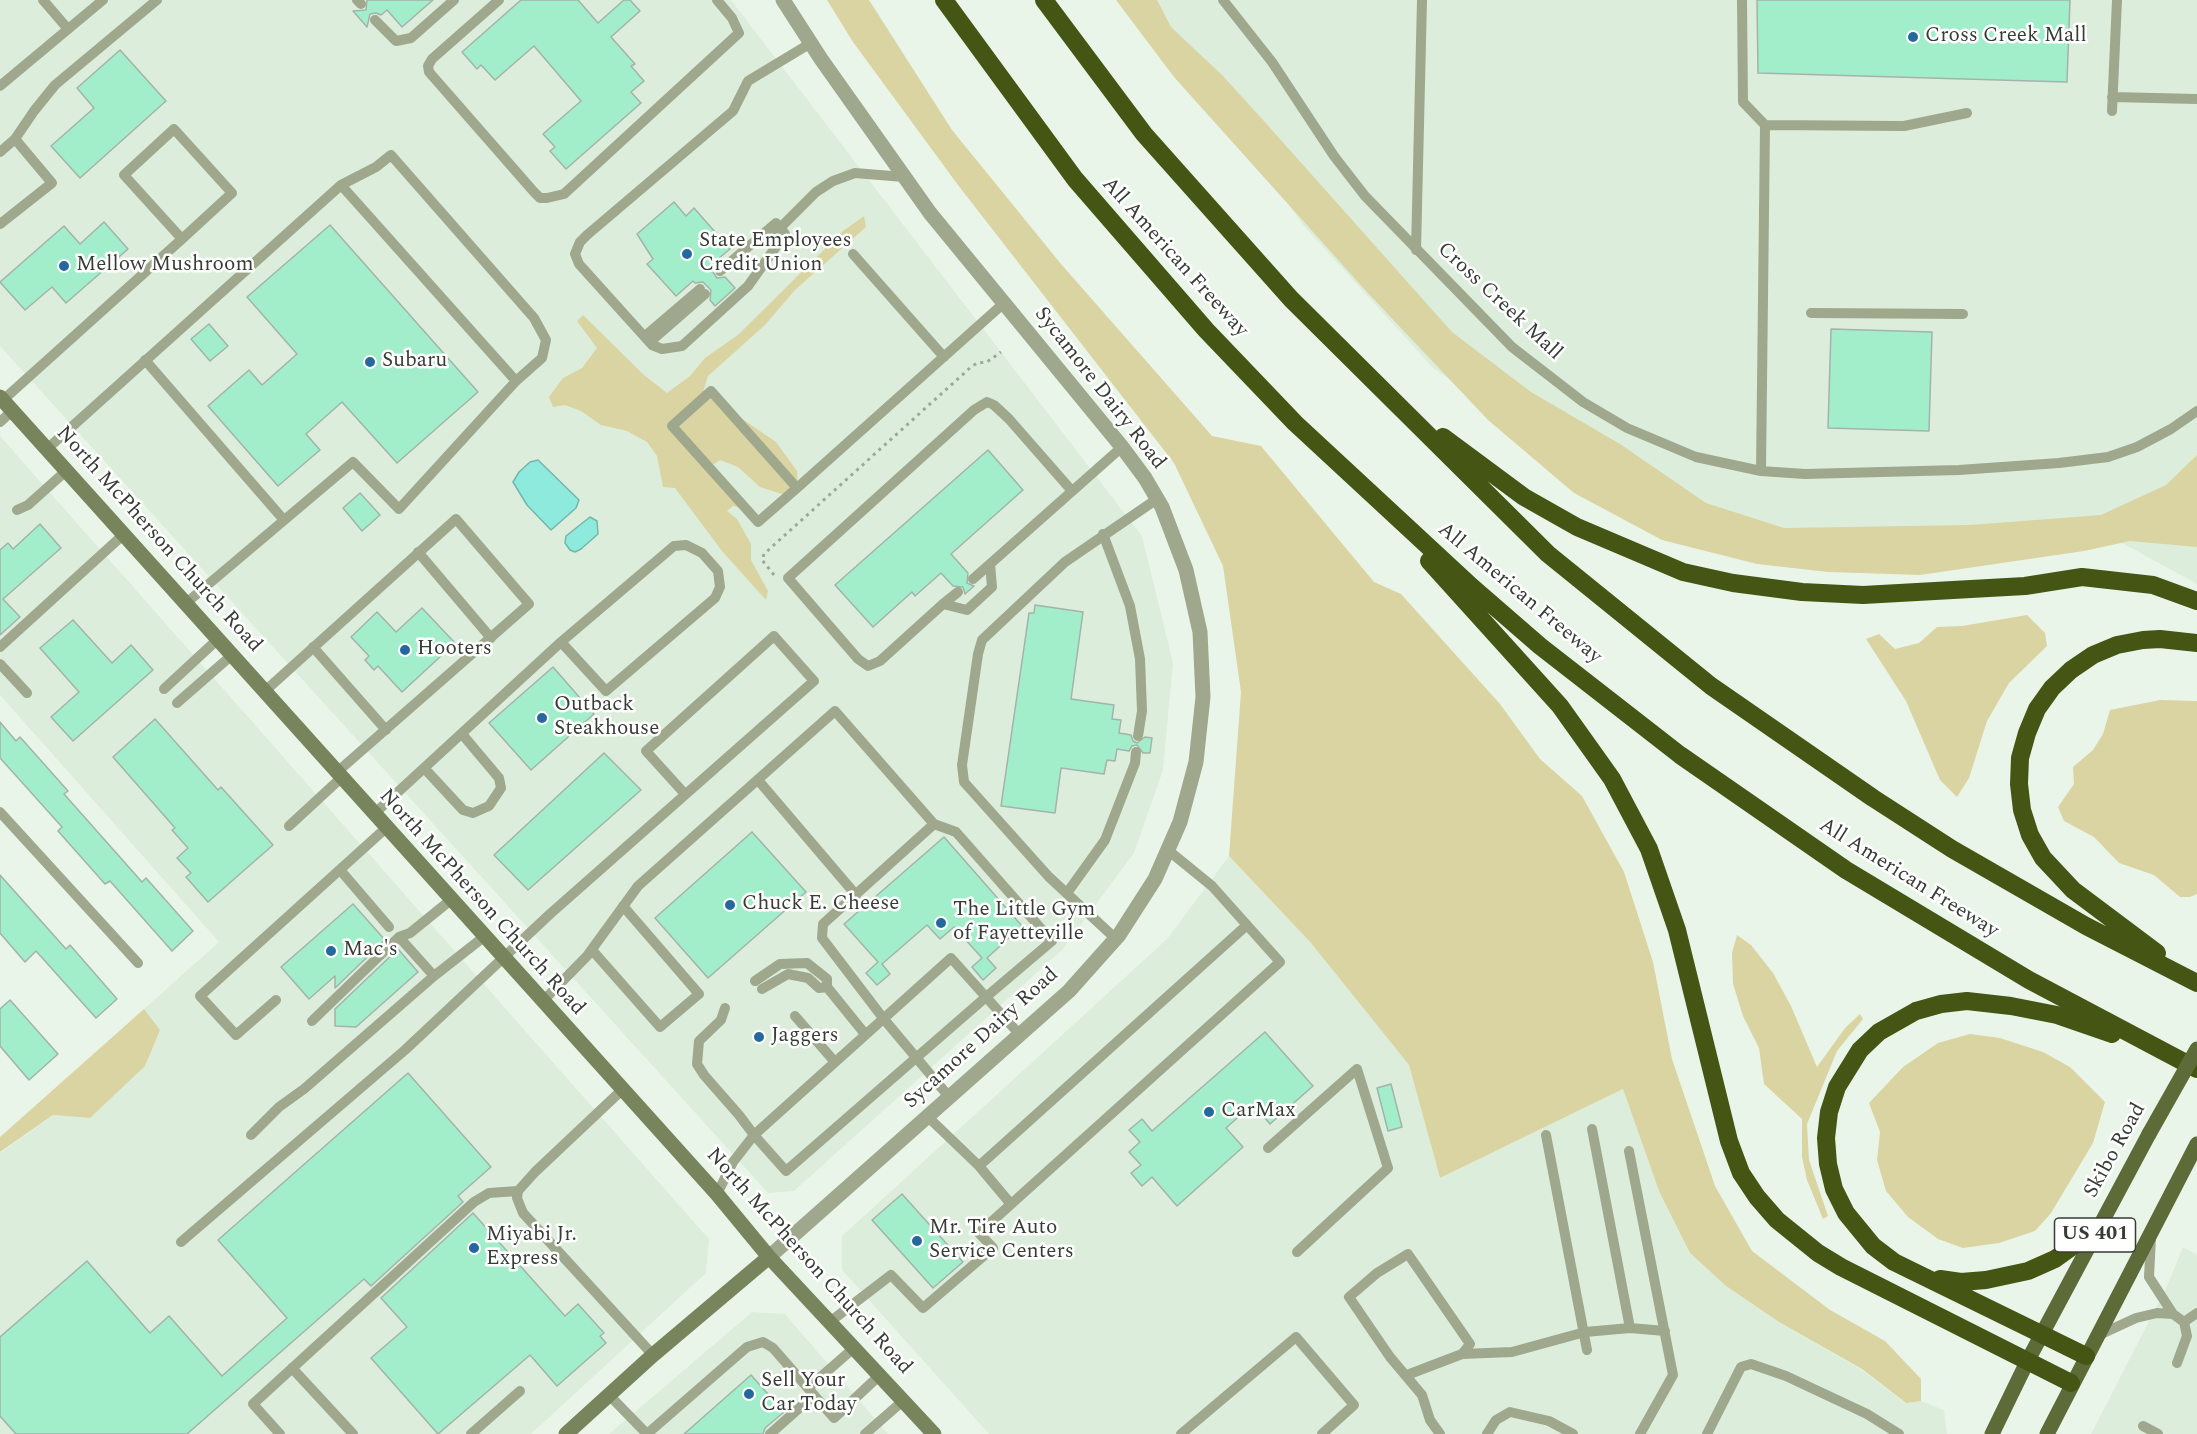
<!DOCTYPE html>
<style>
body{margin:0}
canvas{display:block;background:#eaf5e9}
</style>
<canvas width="2197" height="1434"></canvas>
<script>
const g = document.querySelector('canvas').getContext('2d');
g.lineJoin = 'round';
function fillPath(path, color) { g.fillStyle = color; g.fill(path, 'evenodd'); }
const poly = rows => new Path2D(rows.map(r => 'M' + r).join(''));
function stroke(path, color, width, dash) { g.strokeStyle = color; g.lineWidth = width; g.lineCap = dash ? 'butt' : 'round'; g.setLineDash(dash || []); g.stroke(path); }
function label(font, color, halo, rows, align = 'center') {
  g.font = font + ' Spectral,serif'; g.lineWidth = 5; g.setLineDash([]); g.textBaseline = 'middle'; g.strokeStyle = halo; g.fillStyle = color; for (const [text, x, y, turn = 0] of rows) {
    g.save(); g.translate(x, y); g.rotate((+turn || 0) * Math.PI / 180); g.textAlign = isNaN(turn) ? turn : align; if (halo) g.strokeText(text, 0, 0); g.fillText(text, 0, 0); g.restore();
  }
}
const built = poly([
 [0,0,731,0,1142,536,1173,663,1163,770,1134,853,1062,950,794,1191,768,1193,0,346],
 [1143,0,2197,0,2197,584,2104,533,1811,555,1559,456,1433,368,1303,225],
 [0,436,709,1239,706,1273,531,1434,0,1434,0,1153,54,1115,90,1118,160,1030,144,1009,219,942,0,695],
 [1229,856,1311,943,1409,1065,1440,1178,1623,1089,1659,1191,1690,1253,1726,1286,1779,1322,1862,1370,1905,1403,1921,1401,1944,1410,1947,1434,989,1434,842,1270,842,1236,1167,939],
 [2183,1247,2197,1255,2197,1434,2091,1434,2167,1286],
 [752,1312,785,1314,888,1434,609,1434]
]);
const green = poly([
 [827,0,869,0,952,130,1061,264,1212,436,1261,446,1374,582,1401,594,1500,704,1540,759,1582,796,1624,872,1653,962,1672,1059,1715,1186,1752,1251,1830,1310,1885,1341,1921,1379,1921,1401,1906,1403,1862,1369,1779,1322,1726,1286,1690,1253,1659,1191,1623,1089,1440,1178,1409,1065,1311,943,1229,856,1241,692,1223,566,1174,463,958,185,853,42],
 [1116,0,1157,0,1171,27,1222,75,1263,120,1452,332,1531,392,1620,444,1706,503,1784,528,1970,525,2101,515,2166,485,2197,455,2197,547,2130,541,2084,551,1920,575,1828,572,1757,564,1662,540,1574,493,1488,420,1366,291,1174,77],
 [864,216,866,227,795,290,765,325,708,376,703,392,776,442,797,471,798,488,782,494,760,487,738,467,720,460,711,466,745,509,733,506,727,511,737,519,751,544,751,560,768,591,766,600,722,551,675,488,663,487,657,456,647,442,627,431,601,425,581,411,565,405,553,407,549,397,563,378,582,368,597,348,577,321,583,315,644,375,667,393,690,376,705,358,739,334,843,231],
 [2027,615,2045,633,2047,646,2009,683,1987,721,1969,778,1957,797,1940,780,1906,701,1866,639,1879,634,1895,649,1919,643,1937,627,1962,626],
 [2160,700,2197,701,2197,894,2190,897,2180,897,2154,875,2119,863,2094,837,2064,821,2058,807,2074,784,2073,767,2093,750,2103,734,2110,710],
 [1737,935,1751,945,1773,973,1791,1006,1817,1067,1845,1028,1860,1014,1863,1019,1837,1051,1807,1124,1809,1160,1828,1216,1823,1219,1807,1180,1802,1157,1802,1119,1764,1084,1759,1048,1743,1016,1733,984,1732,953],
 [144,1009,160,1030,145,1066,90,1118,53,1115,0,1152,0,1137],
 [1970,1034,2000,1038,2043,1052,2070,1067,2105,1102,2093,1143,2051,1213,2035,1231,1999,1243,1963,1248,1938,1239,1908,1217,1886,1191,1877,1160,1880,1132,1869,1103,1903,1067,1938,1043]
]);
const water = poly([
 [538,460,579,500,576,508,551,530,527,505,513,482,519,472,530,462,538,460],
 [590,517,597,521,598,534,581,549,575,552,570,550,565,543,566,536,590,517]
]);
const building = poly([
 [367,0,433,0,402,27,387,10,381,15,376,13,370,14,367,27,353,11,366,10,367,0],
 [521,0,578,0,598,23,624,0,630,0,640,11,611,37,635,64,631,66,644,81,631,92,641,103,566,169,550,151,555,147,543,134,581,101,534,46,495,80,481,65,477,69,462,52,521,0],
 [1757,0,2070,0,2067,82,1758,73,1757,0],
 [120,50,166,101,80,178,51,146,94,108,77,88,120,50],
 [674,202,686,216,694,208,730,249,713,263,713,272,717,278,725,277,735,288,715,306,710,300,711,290,703,282,695,283,693,281,676,296,647,264,653,259,637,234,674,202],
 [104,222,128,249,66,303,52,287,25,310,0,282,64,226,80,244,104,222],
 [330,225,478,392,397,463,342,402,306,434,320,450,278,486,208,406,249,370,262,385,297,354,247,297,330,225],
 [209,324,228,346,210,361,191,339,209,324],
 [1831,329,1932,332,1929,431,1828,428,1831,329],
 [988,450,1023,490,951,554,968,573,967,583,974,586,965,594,963,587,953,586,941,573,915,596,912,592,873,627,835,585,988,450],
 [360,493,380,515,362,531,343,508,360,493],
 [40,524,61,548,3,599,20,617,0,635,0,550,8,543,13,549,40,524],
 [1035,605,1083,612,1071,699,1114,705,1112,719,1121,720,1119,733,1131,735,1133,741,1137,743,1145,737,1152,738,1150,753,1143,753,1137,745,1132,746,1129,751,1117,749,1115,761,1107,760,1104,774,1061,768,1055,813,1001,806,1029,613,1034,613,1035,605],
 [422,608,455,643,402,692,378,666,374,670,365,660,369,656,351,637,377,612,396,632,422,608],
 [73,620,112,663,131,645,153,670,73,741,51,717,79,692,40,648,73,620],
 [553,667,594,714,531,770,489,723,553,667],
 [155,719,218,790,221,787,273,845,208,902,186,877,191,873,177,858,188,848,172,830,175,828,113,757,155,719],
 [0,722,16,741,20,737,68,791,64,794,142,882,146,878,193,931,172,951,110,881,105,884,58,831,62,827,0,758,0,722],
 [604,753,641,790,528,890,494,855,604,753],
 [752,832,806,892,708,978,655,918,752,832],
 [944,837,1022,926,987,958,996,968,983,980,972,967,982,958,954,927,940,939,927,925,882,964,890,974,877,985,866,973,878,962,844,924,944,837],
 [0,875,66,949,70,945,117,999,96,1018,36,951,25,962,0,933,0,875],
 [353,904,385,940,335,988,335,976,309,999,281,967,353,904],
 [398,949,418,972,356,1027,335,1026,335,1009,398,949],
 [10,1000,58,1054,29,1080,0,1046,0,1009,10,1000],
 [1265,1032,1313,1086,1270,1124,1253,1104,1226,1128,1243,1147,1177,1206,1152,1177,1142,1186,1131,1173,1141,1165,1129,1152,1140,1142,1129,1130,1142,1119,1152,1131,1265,1032],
 [408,1073,491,1167,458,1196,463,1202,371,1286,364,1279,187,1434,16,1434,0,1416,0,1337,87,1261,150,1333,169,1316,222,1376,287,1318,218,1240,408,1073],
 [1391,1084,1402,1127,1388,1131,1377,1088,1391,1084],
 [902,1194,963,1262,933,1288,872,1220,902,1194],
 [473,1213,565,1316,578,1304,604,1333,600,1336,606,1343,557,1386,530,1355,438,1434,371,1358,407,1327,381,1298,473,1213],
 [751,1375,784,1412,765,1428,763,1434,684,1434,751,1375]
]);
const path = poly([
 [774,575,762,560,764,554,971,367,977,363,987,362,1001,352]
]);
const service = poly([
 [43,0,68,29],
 [357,0,361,4],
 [499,0,432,59,428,66,429,72,534,192,540,198,547,198,564,194,739,33,732,18,717,0],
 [1223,0,1272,62,1334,156,1365,196,1512,347,1583,402,1627,428,1696,457,1761,471,1805,474,1959,470,2059,463,2108,457,2137,447,2171,429,2197,411],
 [1742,0,1743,102,1765,125,1904,126,1967,113],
 [375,20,396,41,411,38,454,0],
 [0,86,103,0],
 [2112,97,2197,99],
 [2112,111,2117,0],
 [0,152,15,139],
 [341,185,516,381],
 [0,224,52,183,15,139,34,111,55,85,157,0],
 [776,232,816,192,833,181,855,173,904,177],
 [1416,250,1422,0],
 [853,254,944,357],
 [720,271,776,223,785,234,748,286,682,346,662,349,652,345,579,264,575,254,580,242,587,235,733,111,748,81,811,43],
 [1811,313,1963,314],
 [645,336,700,289],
 [650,342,705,294],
 [145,360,283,519],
 [3,400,182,239,232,193,174,129,124,175,182,239],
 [0,422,12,411],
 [47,449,341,185,376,167,391,155,534,318,546,340,542,358,516,381,399,509,353,462,185,604],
 [1761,471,1765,125],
 [797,488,711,391,672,426,758,522,797,488,1004,303],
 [1072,491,1009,419,994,405,987,402,974,410,788,578,858,659,868,666,880,661,943,604,967,610,992,587,990,564,1122,447],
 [17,510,28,505,66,471],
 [1103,534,1130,606,1140,659,1142,711,1138,736],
 [418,552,491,638],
 [973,579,990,564],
 [943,604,958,592],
 [0,647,123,535],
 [313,647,386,730],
 [0,664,27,693],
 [164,689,218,639],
 [265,691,456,519,529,604,336,773],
 [177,703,232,655],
 [425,769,463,810,473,813,489,806,501,788,499,778,462,734],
 [758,780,856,895],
 [0,812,138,963],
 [374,814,561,642,674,546,686,545,702,553,718,571,720,587,715,598,606,691,561,642],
 [934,824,823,924,822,938,883,1018,950,1098],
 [289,826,341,778],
 [341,871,389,927],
 [1067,893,1105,840,1135,763,1136,752],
 [399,937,434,976],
 [1116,939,1049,877,964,782,962,765,978,654,982,640,1065,562,1157,499],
 [592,950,660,1027,699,994,623,906],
 [755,981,780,964,807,963,827,979,827,987,865,1034],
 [762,989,788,974,808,978,819,988,827,987],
 [276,1000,236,1035,200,996,386,828],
 [543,1001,587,956,638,886,835,711,934,824,956,832,1052,941,986,997,1020,1035],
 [795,1016,834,1061],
 [312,1021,399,937,410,933,452,899],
 [623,1089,535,1172,518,1191,517,1198,523,1213,653,1355],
 [928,1117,979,1166,1247,925],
 [1592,1129,1630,1328],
 [251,1135,279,1107,304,1089,434,976,485,936],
 [1546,1135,1587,1350],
 [1268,1148,1357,1069,1388,1168,1297,1252],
 [1629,1151,1673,1375,1640,1434],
 [979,1166,1010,1203],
 [717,1194,733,1162,754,1135,951,958,986,997,786,1171,754,1135,739,1115,704,1075,697,1064,699,1041,721,1020,725,1008],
 [2151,1237,2149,1277,2173,1314,2184,1322,2187,1336,2177,1363],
 [181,1242,405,1050,550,914,814,681,774,636,646,751,684,793],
 [831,1321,891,1275,923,1308,993,1248,979,1233,1280,962,1212,886,1169,851],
 [2184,1322,2197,1313],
 [2097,1336,2136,1318,2157,1313,2173,1314],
 [1462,1354,1512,1352,1585,1332,1630,1328,1665,1331],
 [292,1368,353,1434],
 [1407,1375,1462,1354,1470,1344,1408,1254,1377,1273,1349,1297,1390,1357,1422,1395,1430,1420,1440,1434],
 [808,1388,855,1347],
 [609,1395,647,1434],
 [2143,1426,2158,1434],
 [280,1434,253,1404,474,1202,489,1193,518,1191],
 [471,1434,520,1391],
 [647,1434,747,1347,763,1342,773,1348,834,1418,881,1374],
 [770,1434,814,1395],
 [865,1434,904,1400],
 [1181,1434,1296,1337,1354,1405,1322,1434],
 [1487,1434,1496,1420,1510,1412,1549,1421,1573,1434],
 [1707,1434,1741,1367,1751,1364,1786,1376,1867,1414,1899,1434]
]);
const tertiary = poly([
 [769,1257,1069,991,1119,935,1155,879,1180,822,1196,762,1203,697,1200,632,1186,570,1162,507,1145,478,1122,447,930,213,821,59,783,0]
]);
const secondary = poly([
 [0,397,717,1194,769,1257,934,1434],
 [566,1434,653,1355,769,1257]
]);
const primary = poly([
 [1992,1434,2027,1362,2149,1134],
 [2047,1434,2197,1144]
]);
const motorway = poly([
 [944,0,1075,179,1206,330,1295,423,1472,587,1540,646,1680,755,1846,870,2029,980,2197,1069],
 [1044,0,1144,134,1291,299,1548,554,1711,686,1873,798,1952,849,2086,926,2197,983],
 [1443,437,1524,497,1577,527,1683,572,1733,583,1802,592,1863,595,2025,586,2082,577,2153,585,2197,601],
 [1429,561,1560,706,1612,779,1649,849,1677,930,1729,1141,1741,1173,1757,1197,1777,1220,1818,1253,1841,1267,2071,1383],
 [2157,953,2073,890,2043,858,2030,835,2022,810,2019,784,2020,758,2027,733,2037,709,2052,688,2071,670,2093,655,2117,645,2143,640,2160,639,2197,643],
 [1940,1279,1961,1282,1986,1280,2028,1271,2055,1259,2098,1228],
 [2086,1356,1894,1262,1873,1246,1846,1213,1834,1189,1828,1164,1826,1138,1829,1112,1837,1087,1860,1050,1879,1032,1916,1011,1941,1004,1967,1001,2011,1006,2057,1015,2112,1034]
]);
const primaryBridge = poly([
 [2149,1134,2197,1049]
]);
const markers = [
 [1913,37,6,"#25689d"],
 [687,254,6,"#25689d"],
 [64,266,6,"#25689d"],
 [370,362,6,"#25689d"],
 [405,650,6,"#25689d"],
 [542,718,6,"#25689d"],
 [730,905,6,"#25689d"],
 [941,923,6,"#25689d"],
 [331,951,6,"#25689d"],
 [759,1037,6,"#25689d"],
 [1209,1112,6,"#25689d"],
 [917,1241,6,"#25689d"],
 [474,1248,6,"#25689d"],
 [749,1394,6,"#25689d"]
];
const shields = [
 [2095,1235,81]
];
const shieldNames = [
 ["US 401",2095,1235]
];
const poiNames = [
 ["Cross Creek Mall",1925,37],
 ["State Employees",699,242],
 ["Credit Union",699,266],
 ["Mellow Mushroom",76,266],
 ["Subaru",382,362],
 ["Hooters",417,650],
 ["Outback",554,706],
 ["Steakhouse",554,730],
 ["Chuck E. Cheese",742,905],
 ["The Little Gym",953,911],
 ["of Fayetteville",953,935],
 ["Mac's",343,951],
 ["Jaggers",771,1037],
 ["CarMax",1221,1112],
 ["Mr. Tire Auto",929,1229],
 ["Service Centers",929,1253],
 ["Miyabi Jr.",486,1236],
 ["Express",486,1260],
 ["Sell Your",761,1382],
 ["Car Today",761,1406]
];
const streetNames = [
 ["All American Freeway",1174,258,48],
 ["Cross Creek Mall",1499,302,43],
 ["Sycamore Dairy Road",1099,389,52],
 ["North McPherson Church Road",158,540,48],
 ["All American Freeway",1519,594,40],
 ["All American Freeway",1908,879,32],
 ["North McPherson Church Road",481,903,48],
 ["Sycamore Dairy Road",982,1039,-42],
 ["Skibo Road",2116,1151,-61],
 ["North McPherson Church Road",808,1262,48]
];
fillPath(built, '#dceedb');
fillPath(green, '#dad4a2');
fillPath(water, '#8eeadd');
stroke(water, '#74b6ab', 1.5);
fillPath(building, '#a2eecb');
stroke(building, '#a3b3ab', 1.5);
stroke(path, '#9ea69d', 3, [3, 4.5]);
stroke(service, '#9fa88c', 10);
stroke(tertiary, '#9fa88c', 15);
stroke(secondary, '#78855c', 15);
stroke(primary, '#5c6b38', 15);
stroke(motorway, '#455514', 18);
stroke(primaryBridge, '#5c6b38', 15);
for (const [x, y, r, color] of markers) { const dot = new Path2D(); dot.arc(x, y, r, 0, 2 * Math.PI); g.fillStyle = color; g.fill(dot); stroke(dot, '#fff', 2); }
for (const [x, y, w] of shields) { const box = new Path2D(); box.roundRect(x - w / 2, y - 17, w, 34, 4.5); g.fillStyle = '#fff'; g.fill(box); stroke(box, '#373c37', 1.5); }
label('bold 20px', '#373c37', null, shieldNames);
label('21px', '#373c37', '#fff', poiNames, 'left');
label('21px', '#373c37', '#fff', streetNames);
</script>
